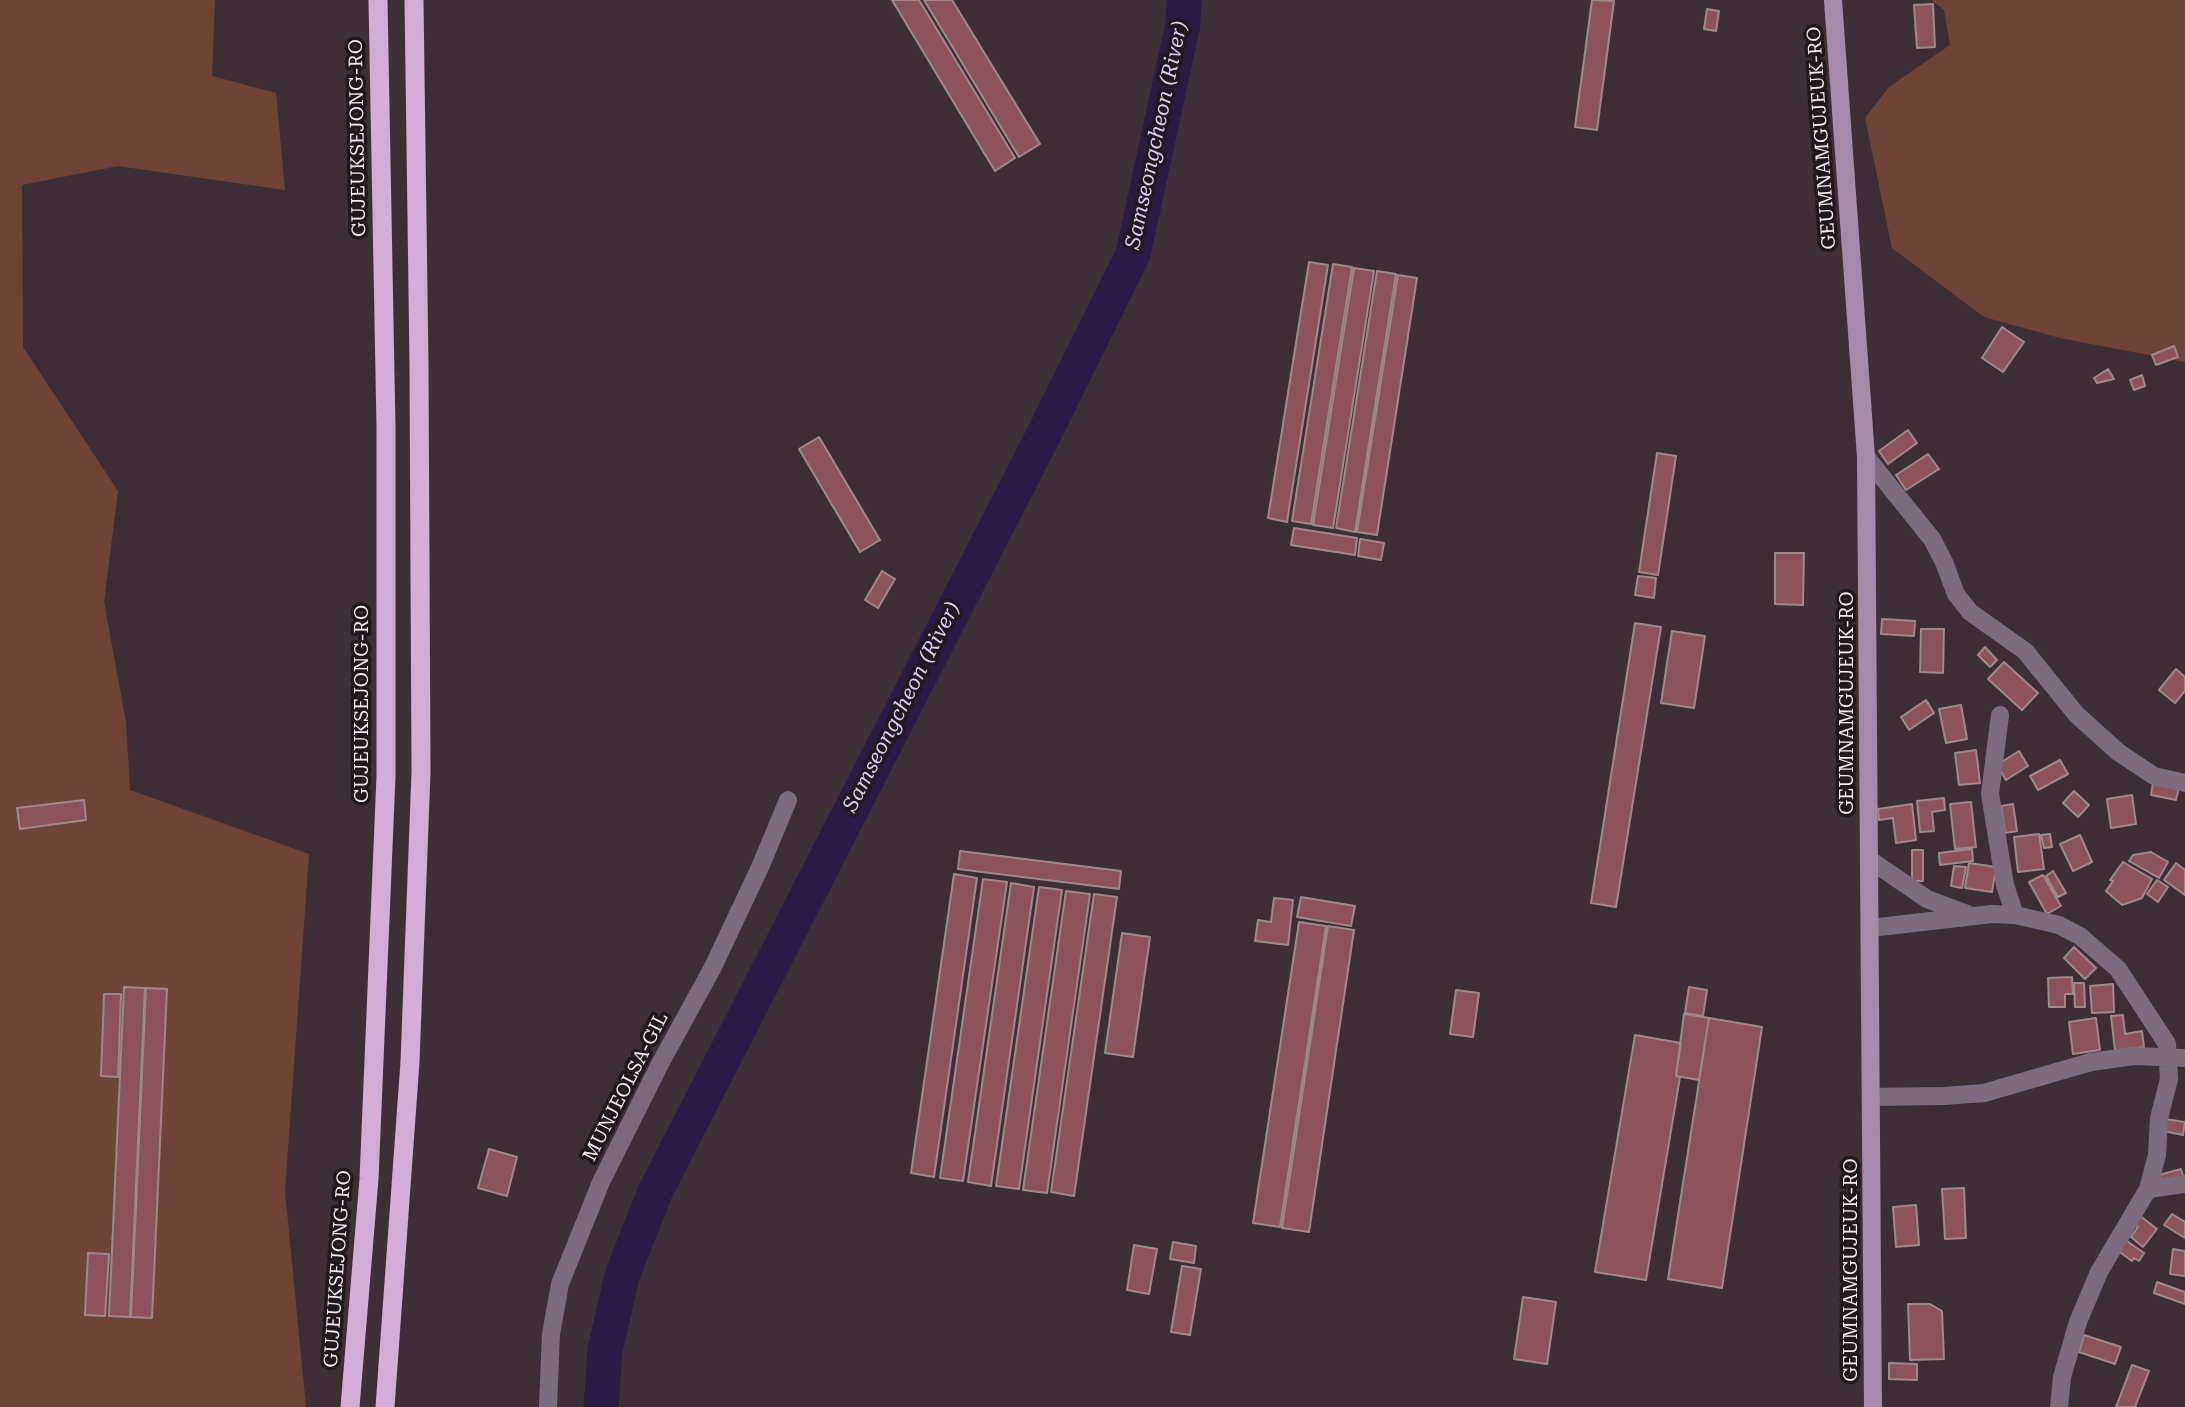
<!DOCTYPE html>
<style>
body{margin:0}
canvas{display:block;background:#3e2f37}
</style>
<canvas width="2185" height="1407"></canvas>
<script>
const g = document.querySelector('canvas').getContext('2d');
g.lineJoin = 'round';
function fillPath(path, color) { g.fillStyle = color; g.fill(path, 'evenodd'); }
const poly = rows => new Path2D(rows.map(r => 'M' + r).join(''));
function stroke(path, color, width, dash) { g.strokeStyle = color; g.lineWidth = width; g.lineCap = dash ? 'butt' : 'round'; g.setLineDash(dash || []); g.stroke(path); }
function label(font, color, halo, rows, align = 'center') {
  g.font = font + ' "Roboto Serif",serif'; g.lineWidth = 7; g.setLineDash([]); g.textBaseline = 'middle'; g.strokeStyle = halo; g.fillStyle = color; for (const [text, x, y, turn = 0] of rows) {
    g.save(); g.translate(x, y); g.rotate((+turn || 0) * Math.PI / 180); g.textAlign = isNaN(turn) ? turn : align; if (halo) g.strokeText(text, 0, 0); g.fillText(text, 0, 0); g.restore();
  }
}
const green = poly([
 [0,0,215,0,212,76,276,93,285,190,118,166,22,185,23,347,118,491,104,602,126,722,130,790,309,854,285,1191,306,1407,0,1407],
 [1931,0,2185,0,2185,362,2060,338,1984,317,1892,248,1865,118,1889,87,1950,45,1944,10]
]);
const river = poly([
 [601,1407,605,1350,622,1276,655,1192,1043,436,1133,254,1183,24,1184,0]
]);
const building = poly([
 [892,0,919,0,1015,158,995,171,892,0],
 [924,0,952,0,1040,144,1019,157,924,0],
 [1592,0,1614,1,1597,130,1575,127,1592,0],
 [1933,4,1935,47,1917,48,1914,5,1933,4],
 [1707,9,1719,11,1716,31,1704,29,1707,9],
 [1309,262,1328,265,1287,522,1268,518,1309,262],
 [1333,264,1352,267,1311,524,1292,521,1333,264],
 [1354,268,1374,271,1333,528,1313,525,1354,268],
 [1377,271,1396,274,1355,532,1336,528,1377,271],
 [1398,275,1417,278,1377,535,1357,532,1398,275],
 [2002,327,2024,342,2003,372,1982,358,2002,327],
 [2174,346,2178,357,2156,365,2152,355,2174,346],
 [2108,369,2114,379,2097,383,2094,378,2108,369],
 [2142,375,2145,386,2134,390,2130,380,2142,375],
 [1908,430,1917,443,1888,464,1879,451,1908,430],
 [819,437,880,540,860,552,799,449,819,437],
 [1657,453,1676,456,1658,575,1639,572,1657,453],
 [1928,454,1939,469,1906,490,1896,475,1928,454],
 [1294,528,1357,538,1355,555,1291,545,1294,528],
 [1360,539,1384,543,1381,560,1358,556,1360,539],
 [1775,553,1804,553,1803,605,1775,604,1775,553],
 [882,571,895,579,878,608,865,600,882,571],
 [1638,576,1656,578,1654,598,1635,595,1638,576],
 [1882,619,1915,621,1914,636,1881,634,1882,619],
 [1635,623,1661,627,1616,907,1591,903,1635,623],
 [1921,629,1944,629,1943,673,1920,672,1921,629],
 [1672,631,1705,636,1694,708,1661,703,1672,631],
 [1985,647,1997,660,1990,667,1978,655,1985,647],
 [2004,662,2038,693,2022,710,1988,679,2004,662],
 [2176,669,2185,677,2185,691,2175,703,2159,690,2176,669],
 [1926,700,1934,713,1909,730,1901,717,1926,700],
 [1961,705,1967,739,1946,743,1939,709,1961,705],
 [1976,750,1980,783,1959,785,1955,753,1976,750],
 [2019,751,2028,766,2006,780,1997,765,2019,751],
 [2060,760,2068,774,2038,790,2030,776,2060,760],
 [2153,782,2179,787,2176,800,2151,795,2153,782],
 [2074,791,2089,805,2078,817,2063,803,2074,791],
 [2132,795,2136,824,2111,828,2107,799,2132,795],
 [1944,798,1945,810,1932,812,1934,831,1920,832,1917,801,1944,798],
 [84,800,86,820,20,829,17,808,84,800],
 [1971,802,1976,847,1955,849,1950,804,1971,802],
 [1912,804,1916,840,1896,843,1893,818,1879,820,1878,809,1912,804],
 [2013,804,2017,831,2005,833,2001,806,2013,804],
 [2039,834,2044,869,2018,872,2014,837,2039,834],
 [2050,834,2052,847,2044,848,2041,835,2050,834],
 [2080,835,2092,862,2073,871,2060,844,2080,835],
 [1972,849,1973,861,1940,865,1939,853,1972,849],
 [1912,850,1923,850,1923,881,1912,881,1912,850],
 [960,851,1121,871,1119,889,958,869,960,851],
 [2151,852,2168,862,2159,878,2129,861,2133,855,2151,852],
 [2123,862,2152,879,2142,898,2122,905,2106,891,2113,881,2110,880,2123,862],
 [1969,863,1996,867,1992,892,1965,888,1969,863],
 [2176,863,2185,870,2185,895,2164,880,2176,863],
 [1954,866,1966,867,1962,888,1951,886,1954,866],
 [2053,871,2066,893,2058,897,2046,876,2053,871],
 [954,874,977,878,934,1177,911,1173,954,874],
 [2043,875,2061,906,2047,914,2029,882,2043,875],
 [983,879,1007,882,963,1181,940,1178,983,879],
 [2157,880,2168,887,2158,902,2147,894,2157,880],
 [1011,883,1034,887,991,1186,968,1182,1011,883],
 [1039,887,1062,890,1019,1189,996,1186,1039,887],
 [1066,891,1090,894,1047,1193,1023,1190,1066,891],
 [1094,894,1117,897,1074,1196,1051,1192,1094,894],
 [1301,897,1355,906,1351,926,1297,917,1301,897],
 [1274,898,1293,900,1288,945,1255,941,1258,920,1271,922,1274,898],
 [1299,922,1326,926,1280,1227,1253,1223,1299,922],
 [1328,926,1354,930,1309,1232,1282,1228,1328,926],
 [1122,933,1150,937,1133,1057,1105,1053,1122,933],
 [2074,947,2096,968,2085,979,2064,958,2074,947],
 [2072,977,2073,994,2065,994,2065,1007,2049,1007,2048,978,2072,977],
 [2074,983,2084,983,2085,1007,2075,1007,2074,983],
 [2113,984,2114,1012,2092,1013,2090,986,2113,984],
 [124,987,145,988,130,1317,109,1316,124,987],
 [1689,987,1707,990,1703,1016,1685,1013,1689,987],
 [146,988,167,989,152,1318,131,1317,146,988],
 [1456,990,1479,993,1473,1037,1450,1034,1456,990],
 [104,994,121,994,118,1077,101,1076,104,994],
 [1684,1014,1709,1018,1699,1080,1676,1076,1684,1014],
 [2123,1015,2125,1034,2142,1031,2144,1047,2115,1051,2111,1016,2123,1015],
 [1709,1018,1762,1027,1722,1288,1668,1279,1709,1018],
 [2096,1018,2100,1050,2073,1054,2069,1022,2096,1018],
 [1635,1035,1681,1043,1676,1076,1680,1077,1646,1280,1595,1272,1635,1035],
 [2165,1119,2185,1122,2183,1135,2163,1131,2165,1119],
 [489,1149,517,1157,507,1196,478,1188,489,1149],
 [2181,1169,2184,1180,2162,1185,2159,1175,2181,1169],
 [1964,1188,1966,1238,1945,1239,1942,1189,1964,1188],
 [1916,1205,1919,1245,1896,1247,1893,1207,1916,1205],
 [2172,1214,2185,1222,2185,1238,2164,1225,2172,1214],
 [2139,1215,2157,1229,2143,1247,2131,1237,2138,1227,2132,1223,2139,1215],
 [2124,1239,2144,1253,2139,1261,2134,1258,2132,1261,2117,1250,2124,1239],
 [1173,1242,1196,1246,1194,1263,1170,1259,1173,1242],
 [1134,1245,1157,1249,1149,1294,1127,1290,1134,1245],
 [2173,1249,2185,1251,2185,1276,2170,1274,2173,1249],
 [88,1253,109,1254,105,1316,85,1315,88,1253],
 [1182,1266,1201,1269,1190,1335,1171,1332,1182,1266],
 [2157,1282,2185,1292,2185,1304,2154,1293,2157,1282],
 [1523,1297,1556,1302,1547,1364,1514,1359,1523,1297],
 [1908,1304,1930,1304,1942,1311,1944,1359,1910,1360,1908,1304],
 [2084,1335,2121,1347,2115,1364,2079,1352,2084,1335],
 [1889,1363,1917,1364,1917,1380,1889,1379,1889,1363],
 [2132,1365,2149,1371,2135,1407,2116,1407,2132,1365]
]);
const minor = poly([
 [1866,457,1932,539,1944,562,1956,594,1970,612,2025,651,2076,714,2118,752,2154,776,2185,783],
 [2000,715,1990,794,2005,885,2015,915],
 [1870,860,1927,899,1967,914],
 [1870,928,1992,914,2015,915,2059,925,2080,936,2118,969,2167,1044,2169,1079,2159,1118,2157,1155,2148,1189,2099,1272,2078,1322,2062,1377,2059,1407],
 [1871,1097,1944,1096,1984,1093,2091,1062,2134,1056,2185,1058],
 [2148,1189,2185,1184],
 [548,1407,551,1334,560,1284,601,1182,661,1062,713,967,761,865,788,800]
]);
const secondary = poly([
 [1833,0,1866,457,1873,1407]
]);
const trunk = poly([
 [350,1407,369,1179,386,776,386,428,378,0],
 [385,1407,410,1062,421,772,419,364,414,0]
]);
const streetNames = [
 ["GUJEUKSEJONG-RO",358,138,-91],
 ["GEUMNAMGUJEUK-RO",1822,138,-94],
 ["GEUMNAMGUJEUK-RO",1847,703,-90],
 ["GUJEUKSEJONG-RO",362,704,-90],
 ["MUNJEOLSA-GIL",626,1087,-63],
 ["GUJEUKSEJONG-RO",338,1269,-86],
 ["GEUMNAMGUJEUK-RO",1851,1270,-90]
];
const waterNames = [
 ["Samseongcheon (River)",1157,135,-78],
 ["Samseongcheon (River)",902,707,-63]
];
fillPath(green, '#6e4439');
stroke(river, '#2a1a44', 35);
fillPath(building, '#8c535c');
stroke(building, '#9d888a', 2);
stroke(minor, '#7c6c7e', 18);
stroke(secondary, '#a58ba8', 18);
stroke(trunk, '#d2add6', 19);
label('19px', '#f4eaef', '#20191d', streetNames);
label('italic 21px', '#dacdfa', '#20191d', waterNames);
</script>
